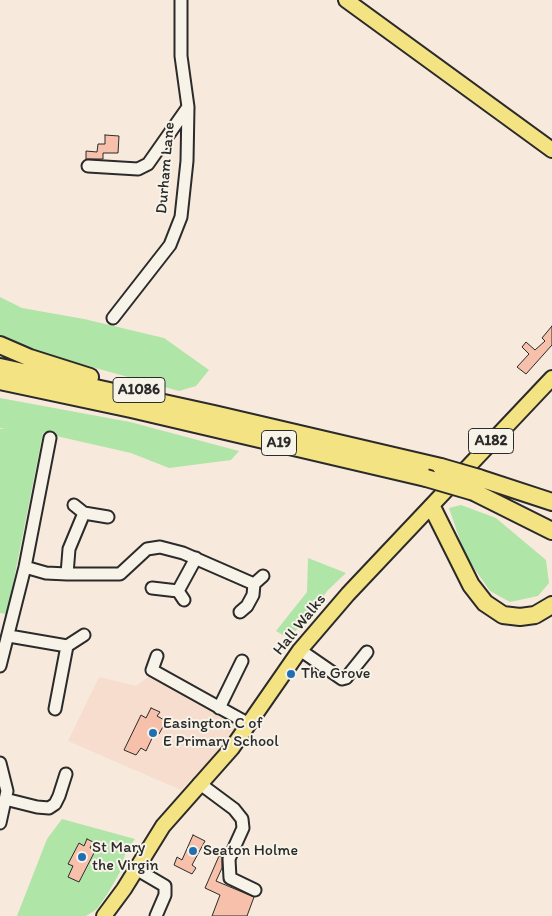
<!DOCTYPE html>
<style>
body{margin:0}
canvas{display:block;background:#f7e9dc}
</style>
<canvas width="552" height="916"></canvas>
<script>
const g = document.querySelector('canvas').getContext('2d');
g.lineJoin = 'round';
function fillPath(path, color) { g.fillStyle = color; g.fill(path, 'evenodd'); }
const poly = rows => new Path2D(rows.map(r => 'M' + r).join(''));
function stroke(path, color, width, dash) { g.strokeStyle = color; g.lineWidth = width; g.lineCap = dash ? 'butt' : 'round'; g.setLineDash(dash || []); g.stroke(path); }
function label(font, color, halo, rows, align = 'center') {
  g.font = font + ' Itim,sans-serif'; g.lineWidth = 4; g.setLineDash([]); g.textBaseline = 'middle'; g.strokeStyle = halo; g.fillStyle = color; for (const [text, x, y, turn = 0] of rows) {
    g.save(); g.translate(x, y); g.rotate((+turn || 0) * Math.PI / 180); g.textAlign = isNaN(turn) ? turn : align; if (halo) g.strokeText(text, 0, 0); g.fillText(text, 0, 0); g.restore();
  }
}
const built = poly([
 [99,677,136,686,148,677,240,725,224,746,181,790,68,741]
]);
const green = poly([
 [0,297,22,308,84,319,164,338,209,370,196,386,179,391,48,355,0,336],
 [0,398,130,422,239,451,231,460,169,468,131,453,43,433,7,614,0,613,0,429,5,429,0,428],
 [461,505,496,518,546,560,549,583,538,596,510,602,490,591,465,555,449,508],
 [308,558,346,573,328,590,302,625,288,638,276,631,307,592],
 [62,819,135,839,126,851,120,872,108,893,97,909,86,916,17,916,47,839]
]);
const building = poly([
 [105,135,119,136,118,153,103,153,103,159,86,159,86,151,97,152,98,144,105,144,105,135],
 [552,326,552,345,526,374,517,367,529,354,522,347,526,342,535,350,545,341,542,338,552,326],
 [151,708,160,712,157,716,166,721,159,734,155,732,146,751,141,748,136,755,124,750,141,715,146,718,151,708],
 [193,835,205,841,192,865,196,868,192,874,174,865,177,857,182,860,193,835],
 [87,839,93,842,90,848,95,851,79,882,68,877,73,866,68,864,79,843,84,846,87,839],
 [219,856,222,857,222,868,216,881,254,897,247,916,212,916,220,895,205,888,219,856]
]);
const minor = poly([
 [88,166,138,169,148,164,188,107],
 [113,318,170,245,181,217,187,161,188,107,181,56,181,0],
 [74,505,84,513,108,517],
 [25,567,46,573,67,574,120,574,147,549,160,547,183,553,254,584],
 [67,574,69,549,84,513],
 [152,588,178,591,184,600],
 [178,591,196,558],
 [240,612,247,606,253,595,254,584,263,576],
 [9,636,67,646],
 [300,650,342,679,346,678,367,652],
 [157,656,152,670,249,724],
 [0,666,25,567,50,438],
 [219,708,242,661],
 [55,709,67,646,84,635],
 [0,763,7,791,0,823],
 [199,783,234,809,242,819,243,828,229,859,230,878,255,890],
 [5,799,37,807,49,808,55,804,59,796,66,774],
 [136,869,165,886,165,895,156,916]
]);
const major = poly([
 [346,0,552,150],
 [104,916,124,889,163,826,232,748,300,650,348,594,552,378]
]);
const highway = poly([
 [0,345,30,358,90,377],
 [0,367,214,414,441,467],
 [0,381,131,409,426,478],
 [479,478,552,502],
 [474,492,552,531],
 [432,507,471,585,485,603,503,615,520,617,535,615,552,605]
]);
const highwayBridge = poly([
 [441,467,479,478],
 [426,478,474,492]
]);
const markers = [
 [291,674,5,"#1f6fb2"],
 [153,733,5,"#1f6fb2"],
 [193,851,5,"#1f6fb2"],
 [82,857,5,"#1f6fb2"]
];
const shields = [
 [139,390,52],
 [491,441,45],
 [279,443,35]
];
const shieldNames = [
 ["A1086",139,390],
 ["A182",491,441],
 ["A19",279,443]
];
const streetNames = [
 ["Durham Lane",166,168,-85],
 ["Hall Walks",300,625,-51]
];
const poiNames = [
 ["The Grove",301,674],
 ["Easington C of",163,724],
 ["E Primary School",163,742],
 ["St Mary",92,848],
 ["the Virgin",92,866],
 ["Seaton Holme",203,851]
];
fillPath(built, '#f7ddcd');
fillPath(green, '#b0e5a8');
fillPath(building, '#f7c0ab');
stroke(building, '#2b2b2b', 1);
stroke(minor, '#2b2b2b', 15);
stroke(major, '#2b2b2b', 18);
stroke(highway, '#2b2b2b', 20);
stroke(minor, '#f7f3e8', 11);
stroke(major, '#f4e382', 14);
stroke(highway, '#f4e382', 16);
stroke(highwayBridge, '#2b2b2b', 20, []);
stroke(highwayBridge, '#f4e382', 16);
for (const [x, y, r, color] of markers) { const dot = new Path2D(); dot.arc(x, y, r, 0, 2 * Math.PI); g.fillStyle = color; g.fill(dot); stroke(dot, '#f7f3e8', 2); }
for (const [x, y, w] of shields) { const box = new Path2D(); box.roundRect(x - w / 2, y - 12.5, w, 25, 4); g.fillStyle = '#f7f3e8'; g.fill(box); stroke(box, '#2b2b2b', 1); }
label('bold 15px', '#2b2b2b', null, shieldNames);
label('16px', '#2b2b2b', '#f7f3e8', streetNames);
label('16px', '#2b2b2b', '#f7f3e8', poiNames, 'left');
</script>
